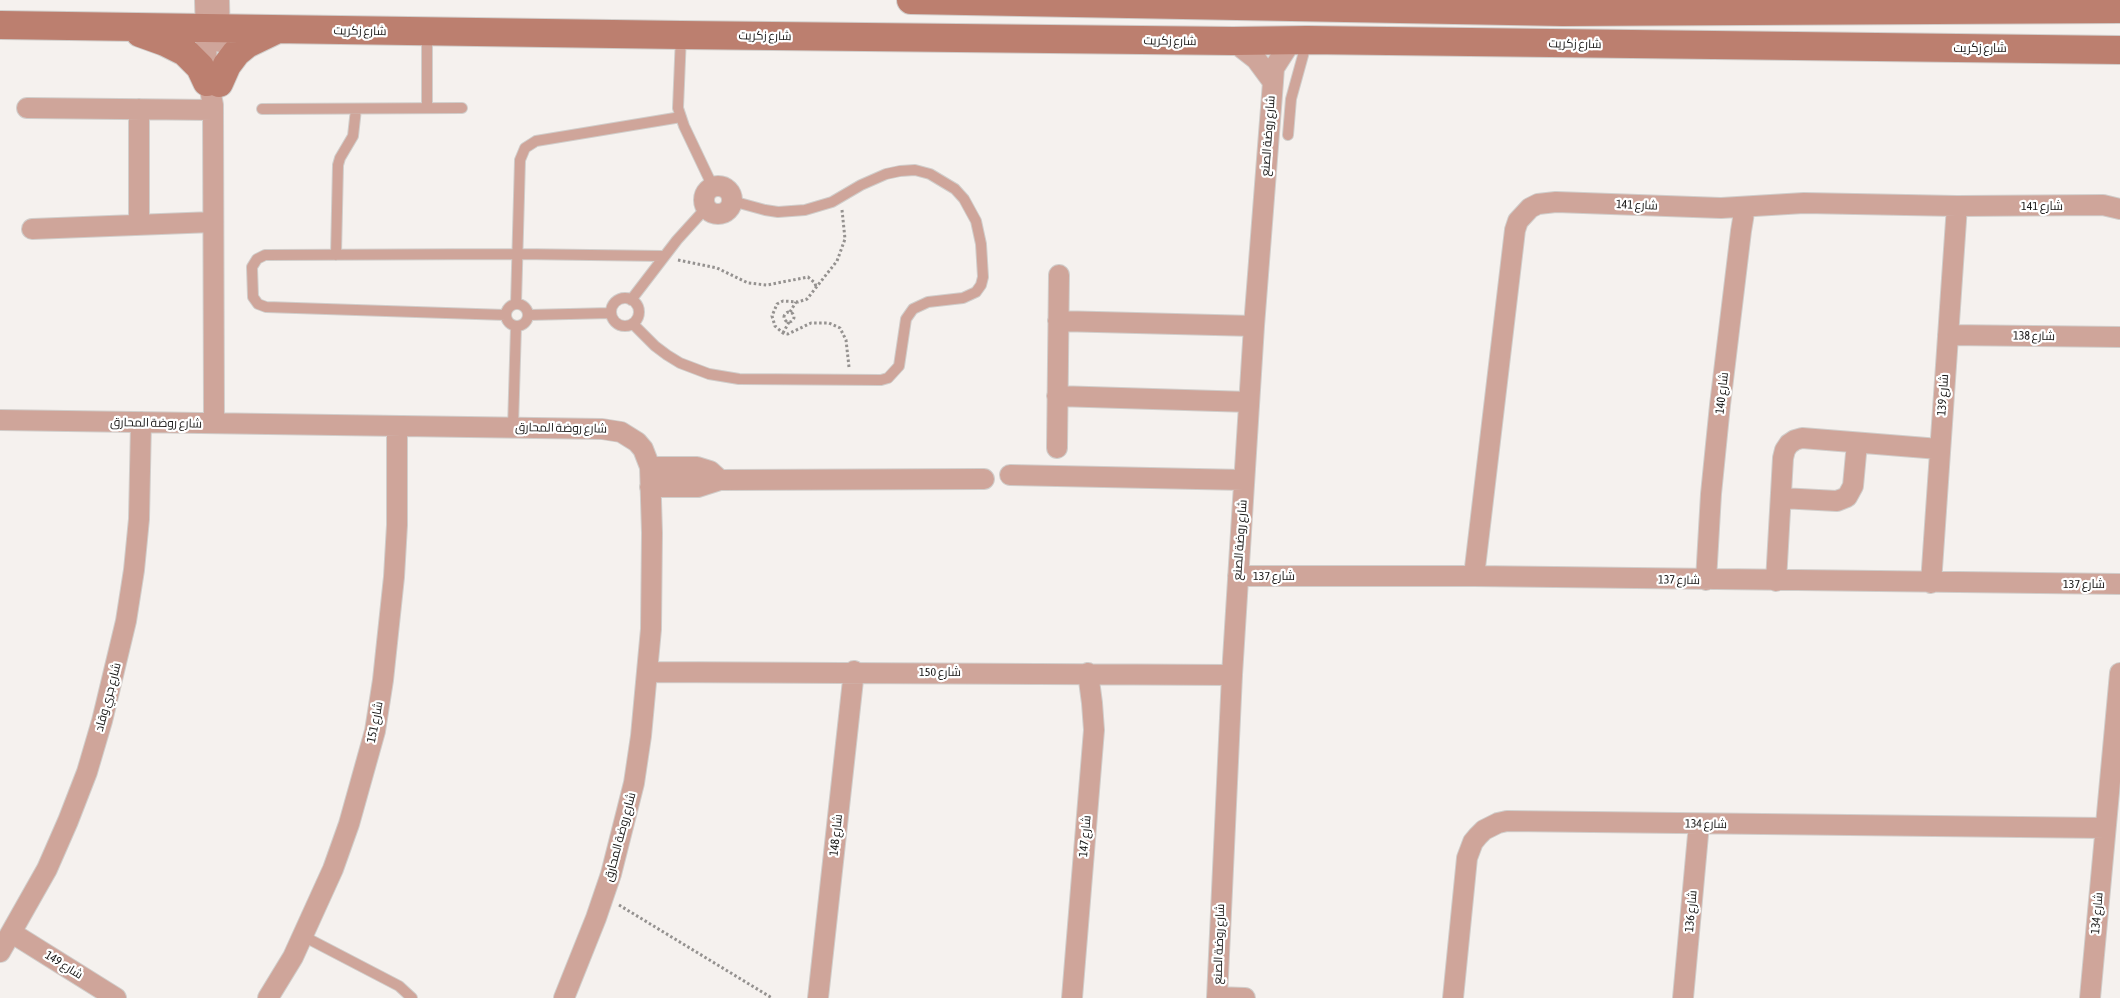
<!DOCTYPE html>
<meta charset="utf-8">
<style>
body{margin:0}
canvas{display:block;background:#f5f1ee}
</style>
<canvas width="2120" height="998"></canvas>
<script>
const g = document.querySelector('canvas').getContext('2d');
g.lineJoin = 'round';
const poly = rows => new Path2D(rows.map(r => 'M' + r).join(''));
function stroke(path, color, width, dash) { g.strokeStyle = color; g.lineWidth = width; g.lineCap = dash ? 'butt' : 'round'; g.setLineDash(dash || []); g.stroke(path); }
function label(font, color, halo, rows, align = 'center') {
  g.font = font + ' "Asap Condensed",Cairo,sans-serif'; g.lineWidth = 4.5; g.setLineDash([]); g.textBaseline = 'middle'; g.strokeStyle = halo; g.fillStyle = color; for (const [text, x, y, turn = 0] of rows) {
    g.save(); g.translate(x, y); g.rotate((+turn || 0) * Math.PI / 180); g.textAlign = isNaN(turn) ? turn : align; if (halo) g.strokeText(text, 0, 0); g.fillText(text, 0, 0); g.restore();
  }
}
const path = poly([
 [842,210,845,239,837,261,807,299,798,302,783,301,777,304,772,316,775,326,783,333,788,334,811,323,829,323,840,328,846,340,849,367],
 [678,260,717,268,748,283,767,285,808,277,815,283,816,287],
 [790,312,796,302],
 '784 317a5 5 0 1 1 10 0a5 5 0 1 1-10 0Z',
 [783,333,789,322],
 [619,905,772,998]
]);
const lane = poly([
 [427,32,427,108],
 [681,36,678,108,684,126,713,187],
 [262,109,462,108],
 [1288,135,1291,99,1307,41],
 [336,255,338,165,340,158,353,136,356,109],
 '611 312a14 14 0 1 1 28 0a14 14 0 1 1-28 0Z',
 [631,300,677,240,706,208],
 '506 315a11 11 0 1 1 22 0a11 11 0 1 1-22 0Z',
 [516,304,520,160,525,148,536,141,681,117],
 [506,315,266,307,258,304,253,297,252,267,257,259,265,255,518,254,663,256],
 [528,315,611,313],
 [633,324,655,346,667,355,680,363,709,374,739,379,881,380,888,378,899,366,906,319,913,309,928,302,963,298,976,292,981,285,983,277,981,244,976,221,964,199,955,189,930,174,915,170,900,171,886,174,861,185,832,202,805,210,778,212,765,210,732,201],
 [513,427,516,326],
 [303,936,399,986,412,998]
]);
const street = poly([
 [205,0,207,74,213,105,214,423],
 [219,0,220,42],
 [1233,41,1256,59,1273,82],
 [27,108,213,110],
 [139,109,139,225],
 '704 200a14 14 0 1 1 28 0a14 14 0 1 1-28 0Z',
 [32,229,213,222],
 [1058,321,1254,326],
 [1948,335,2120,337],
 [1057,396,1249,402],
 [0,420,602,429,621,432,637,442,643,449,650,467,652,533,651,629,641,736,634,783,611,874,596,918,564,998],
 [1057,448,1059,275],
 [650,467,697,467,710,471,720,480],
 [1010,475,1244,480],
 [650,487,698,487,720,480,984,479],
 [1781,498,1837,501,1847,497,1853,486,1857,443],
 [1238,576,1474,576,2120,584],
 [1474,576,1515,230,1518,221,1530,208,1538,204,1556,202,1721,208,1804,203,1957,206,2103,205,2120,209],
 [1706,580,1711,494,1720,405,1741,231,1745,207],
 [1776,581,1783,458,1785,450,1789,444,1795,440,1802,438,1939,449],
 [1931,583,1957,206],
 [648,672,1232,675],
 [12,933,116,998],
 [0,952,47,869,68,821,87,772,102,721,126,621,134,570,139,519,141,422],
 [1217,997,1245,998],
 [268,998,293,957,333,869,349,824,375,731,383,680,394,577,397,525,397,426],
 [818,998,854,671],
 [1072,998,1094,730,1092,703,1088,673],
 [1217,998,1232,675,1254,326,1273,82,1274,68,1292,40],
 [1453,998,1467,858,1473,842,1478,836,1484,830,1498,823,1507,821,2105,828],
 [1683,998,1699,824],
 [2090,998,2120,673]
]);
const secondary = poly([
 [911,0,1563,12,2120,9],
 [0,25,681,35,1233,41,1307,40,2120,50],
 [140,33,165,42,185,52,200,67,207,82],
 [219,83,227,65,236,53,247,44,276,30]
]);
const streetNames = [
 ["شارع زكريت",360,31,1],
 ["شارع زكريت",765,36,1],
 ["شارع زكريت",1170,41,1],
 ["شارع زكريت",1575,44,1],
 ["شارع زكريت",1980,48],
 ["شارع روضة الصنع",1268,136,-86],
 ["شارع 141",1637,205,2],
 ["شارع 141",2042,206],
 ["شارع 138",2034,336,1],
 ["شارع 140",1722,393,-84],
 ["شارع 139",1943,395,-86],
 ["شارع روضة المحارق",156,423,1],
 ["شارع روضة المحارق",561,428,1],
 ["شارع روضة الصنع",1240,540,-86],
 ["شارع 137",1274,576],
 ["شارع 137",1679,580,1],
 ["شارع 137",2084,584],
 ["شارع 150",940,672],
 ["شارع جري وقاد",108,697,-75],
 ["شارع 151",375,722,-79],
 ["شارع 134",1706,824,1],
 ["شارع 148",836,835,-84],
 ["شارع 147",1085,836,-85],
 ["شارع روضة المحارق",620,837,-75],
 ["شارع 136",1691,911,-85],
 ["شارع 134",2097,913,-85],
 ["شارع روضة الصنع",1219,944,-88],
 ["شارع 149",64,965,32]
];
stroke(lane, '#d1cecb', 12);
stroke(street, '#d1cecb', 22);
stroke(secondary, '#d1cecb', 30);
stroke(path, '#959290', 3, [2.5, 2.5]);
stroke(lane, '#cfa59a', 10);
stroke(street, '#cfa59a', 20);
stroke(secondary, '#bc7f6f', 28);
label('12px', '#161514', '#fff', streetNames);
</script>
